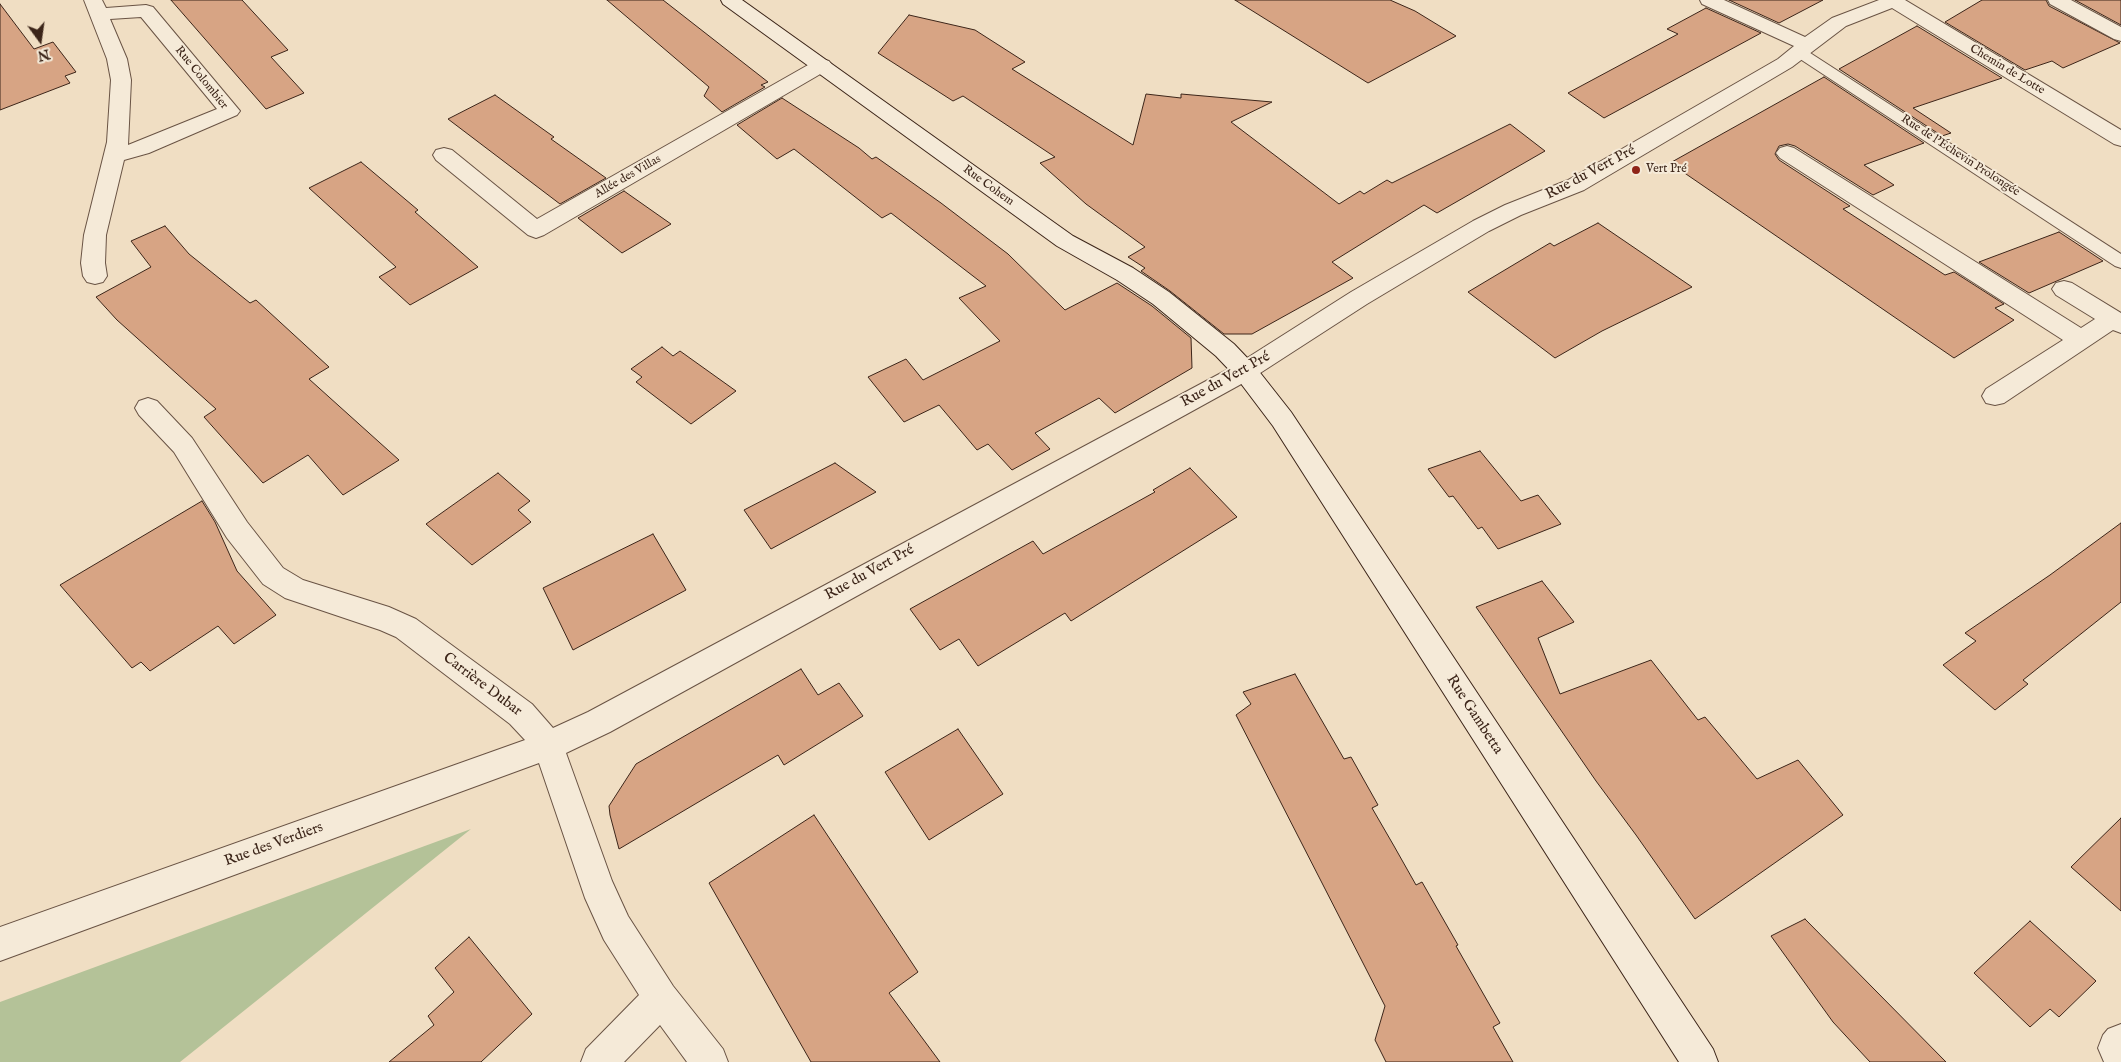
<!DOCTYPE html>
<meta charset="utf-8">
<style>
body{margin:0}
#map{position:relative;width:2121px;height:1062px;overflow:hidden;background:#f0dec3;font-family:"IM FELL English",serif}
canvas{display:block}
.north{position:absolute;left:15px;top:15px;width:50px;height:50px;-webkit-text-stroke:4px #f5ead8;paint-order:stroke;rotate:166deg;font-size:14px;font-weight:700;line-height:20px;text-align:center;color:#3c2519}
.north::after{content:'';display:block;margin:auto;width:18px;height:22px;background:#3c2519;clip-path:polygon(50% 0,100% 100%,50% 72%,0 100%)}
</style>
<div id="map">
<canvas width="2121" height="1062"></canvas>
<div class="north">N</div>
</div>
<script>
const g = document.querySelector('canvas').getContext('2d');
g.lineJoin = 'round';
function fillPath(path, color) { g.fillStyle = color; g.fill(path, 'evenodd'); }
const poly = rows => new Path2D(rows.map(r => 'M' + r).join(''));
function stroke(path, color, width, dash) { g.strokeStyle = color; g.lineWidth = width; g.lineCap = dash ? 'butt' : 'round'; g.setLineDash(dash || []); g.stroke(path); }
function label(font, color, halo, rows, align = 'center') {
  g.font = font + ' "IM FELL English",serif'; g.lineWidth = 4; g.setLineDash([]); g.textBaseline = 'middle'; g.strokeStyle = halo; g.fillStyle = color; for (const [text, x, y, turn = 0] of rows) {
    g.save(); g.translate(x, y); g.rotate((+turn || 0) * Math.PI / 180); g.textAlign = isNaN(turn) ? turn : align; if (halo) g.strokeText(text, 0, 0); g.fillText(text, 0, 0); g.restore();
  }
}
const green = poly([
 [471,829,180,1062,0,1062,0,1002]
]);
const building = poly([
 [171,0,242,0,288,50,271,57,304,93,266,109,171,0],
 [607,0,663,0,768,82,761,85,765,87,722,112,704,96,709,87,607,0],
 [1235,0,1390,0,1415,11,1456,36,1368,83,1235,0],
 [1729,0,1823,0,1779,23,1729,0],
 [1982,0,2046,0,2049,6,2120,43,2063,68,2052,61,2025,70,1945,22,1982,0],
 [2075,0,2121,0,2121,25,2075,0],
 [0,4,34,49,53,42,76,72,65,76,70,83,0,110,0,4],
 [1706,8,1761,33,1604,118,1568,93,1678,34,1667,29,1706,8],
 [909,15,975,30,1025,62,1012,69,1133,145,1146,94,1181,98,1181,94,1272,102,1231,122,1339,204,1360,191,1364,194,1387,180,1392,183,1510,124,1545,151,1437,213,1424,205,1332,262,1353,278,1252,334,1224,334,1170,291,1141,271,1145,268,1128,257,1145,247,1086,204,1040,163,1055,157,963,96,953,101,878,53,909,15],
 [1917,26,2002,78,1913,108,1951,133,1942,136,1839,69,1917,26],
 [1824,77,1924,143,1864,165,1894,185,1873,195,1795,146,1788,144,1779,146,1775,154,1779,160,1850,206,1843,209,1945,275,1954,272,2004,304,1995,308,2014,320,1954,358,1670,163,1824,77],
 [495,95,554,137,551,139,606,178,560,204,448,119,495,95],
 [782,98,859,148,872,159,876,157,941,203,1008,254,1065,310,1117,283,1152,306,1191,338,1192,368,1115,413,1099,398,1035,433,1050,449,1012,470,988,444,977,450,939,405,904,422,868,377,906,359,923,380,1000,341,959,298,986,286,891,213,882,218,794,149,777,159,737,125,782,98],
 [361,162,418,210,415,212,478,267,410,305,379,277,396,267,309,188,361,162],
 [624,191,671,224,622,253,578,218,624,191],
 [1598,223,1692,287,1602,331,1555,358,1468,292,1550,243,1554,246,1598,223],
 [165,226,189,254,250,303,256,300,329,367,309,379,399,460,343,495,308,455,263,483,204,417,216,409,117,320,96,297,151,267,131,241,165,226],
 [2059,232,2103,261,2029,293,1979,262,2059,232],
 [662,347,673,356,680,351,736,391,691,424,636,382,642,377,631,369,662,347],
 [1480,451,1521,501,1538,495,1561,524,1498,549,1482,527,1478,529,1453,496,1449,497,1428,469,1480,451],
 [835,463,876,492,771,549,744,510,835,463],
 [1190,468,1237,517,1071,621,1065,613,978,666,959,639,940,650,910,609,1033,541,1043,554,1155,492,1153,490,1190,468],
 [498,473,530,501,518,510,531,522,472,565,426,524,498,473],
 [202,501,215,522,237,571,276,615,234,644,218,626,150,671,141,662,132,668,60,585,202,501],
 [2121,523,2121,602,2023,680,2028,684,1995,710,1943,665,1976,641,1965,633,2050,575,2121,523],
 [653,534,686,590,573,650,543,588,653,534],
 [1542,581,1574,622,1538,638,1560,694,1651,660,1698,720,1705,717,1757,779,1798,760,1843,815,1695,919,1636,835,1596,781,1476,607,1542,581],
 [801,669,818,695,839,683,863,716,784,765,778,755,619,849,610,815,609,806,636,764,801,669],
 [1295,674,1344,759,1351,757,1378,805,1372,808,1394,846,1416,885,1422,882,1458,945,1456,946,1500,1023,1493,1027,1513,1062,1386,1062,1375,1040,1385,1006,1236,715,1251,704,1243,692,1295,674],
 [958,729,1003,794,929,840,885,772,958,729],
 [814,815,918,972,889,993,940,1062,811,1062,709,883,814,815],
 [2121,818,2121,911,2071,867,2121,818],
 [1805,919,1946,1062,1870,1062,1833,1022,1771,936,1805,919],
 [2030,921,2096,981,2059,1017,2050,1009,2030,1027,1974,973,2030,921],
 [469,937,532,1014,481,1062,389,1062,434,1025,428,1016,454,992,435,968,469,937]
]);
const lane = poly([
 [1799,48,1804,49,2121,254,2121,268,2115,266,1794,55,1792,52,1794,49,1799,48]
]);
const street = poly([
 [84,0,102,0,106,8,146,5,153,7,240,111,237,115,149,153,124,160,106,235,105,263,107,276,103,282,95,284,87,282,83,276,81,263,84,235,107,142,111,80,107,59,84,0],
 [141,17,217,109,128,145,131,80,127,59,110,19,141,17],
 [1700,0,1724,0,1805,37,1832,18,1879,0,1905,0,2121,130,2121,146,2114,144,1892,8,1846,26,1792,67,1584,190,1521,215,1489,231,1367,304,1254,377,610,732,566,753,612,881,628,916,673,986,723,1049,728,1062,687,1062,660,1025,624,1062,581,1062,586,1049,639,995,604,940,585,898,539,763,0,961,0,927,525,740,510,724,396,637,380,630,285,598,263,584,227,538,174,452,139,415,135,408,139,401,148,398,157,401,192,438,247,522,283,568,303,580,389,607,416,619,532,704,553,728,588,712,1236,365,1351,292,1473,221,1505,205,1568,180,1778,59,1794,46,1702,4,1700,0],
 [2048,0,2071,0,2121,27,2121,41,2114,39,2050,4,2048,0],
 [822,59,829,61,832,65,829,69,544,235,536,238,528,235,436,160,433,155,436,150,444,148,452,150,537,219,815,61,822,59],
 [1787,146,1794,148,2081,328,2095,319,2056,295,2052,289,2056,283,2064,281,2072,283,2121,313,2121,333,2113,330,2004,403,1995,405,1986,403,1982,396,1986,389,2063,340,1780,158,1776,153,1780,148,1787,146],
 [2121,1024,2121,1062,2104,1062,2098,1048,2103,1035,2108,1029,2121,1024]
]);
const secondary = poly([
 [721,0,742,0,1073,236,1133,268,1169,292,1234,344,1254,365,1291,412,1713,1049,1718,1062,1679,1062,1273,426,1236,377,1216,356,1153,304,1117,280,1057,246,723,4,721,0]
]);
const markers = [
 [1636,170,5,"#8f2418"]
];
const farStreetnames = [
 ["Chemin de Lotte",2007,70,31],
 ["Rue Colombier",201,78,51],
 ["Rue de l'Échevin Prolongée",1960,156,33],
 ["Allée des Villas",628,177,-30],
 ["Rue Cohem",988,186,36]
];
const farPoinames = [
 ["Vert Pré",1646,170]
];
const streetNames = [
 ["Rue du Vert Pré",1591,173,-28],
 ["Rue du Vert Pré",1226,380,-29],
 ["Rue du Vert Pré",870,573,-29],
 ["Carrière Dubar",482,685,37],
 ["Rue Gambetta",1474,715,57],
 ["Rue des Verdiers",274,845,-20]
];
fillPath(green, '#b4c298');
fillPath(building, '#d7a484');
stroke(building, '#3c2519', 1);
stroke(lane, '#695344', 2);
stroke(street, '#695344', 2);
stroke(secondary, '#3c2519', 2);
fillPath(lane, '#f5ead8');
fillPath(street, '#f5ead8');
fillPath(secondary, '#f5ead8');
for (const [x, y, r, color] of markers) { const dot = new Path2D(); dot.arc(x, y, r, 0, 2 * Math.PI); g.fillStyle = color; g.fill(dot); stroke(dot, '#f5ead8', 2); }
label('12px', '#3c2519', '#f5ead8', farStreetnames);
label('12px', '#3c2519', '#f5ead8', farPoinames, 'left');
label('15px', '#3c2519', '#f5ead8', streetNames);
</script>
